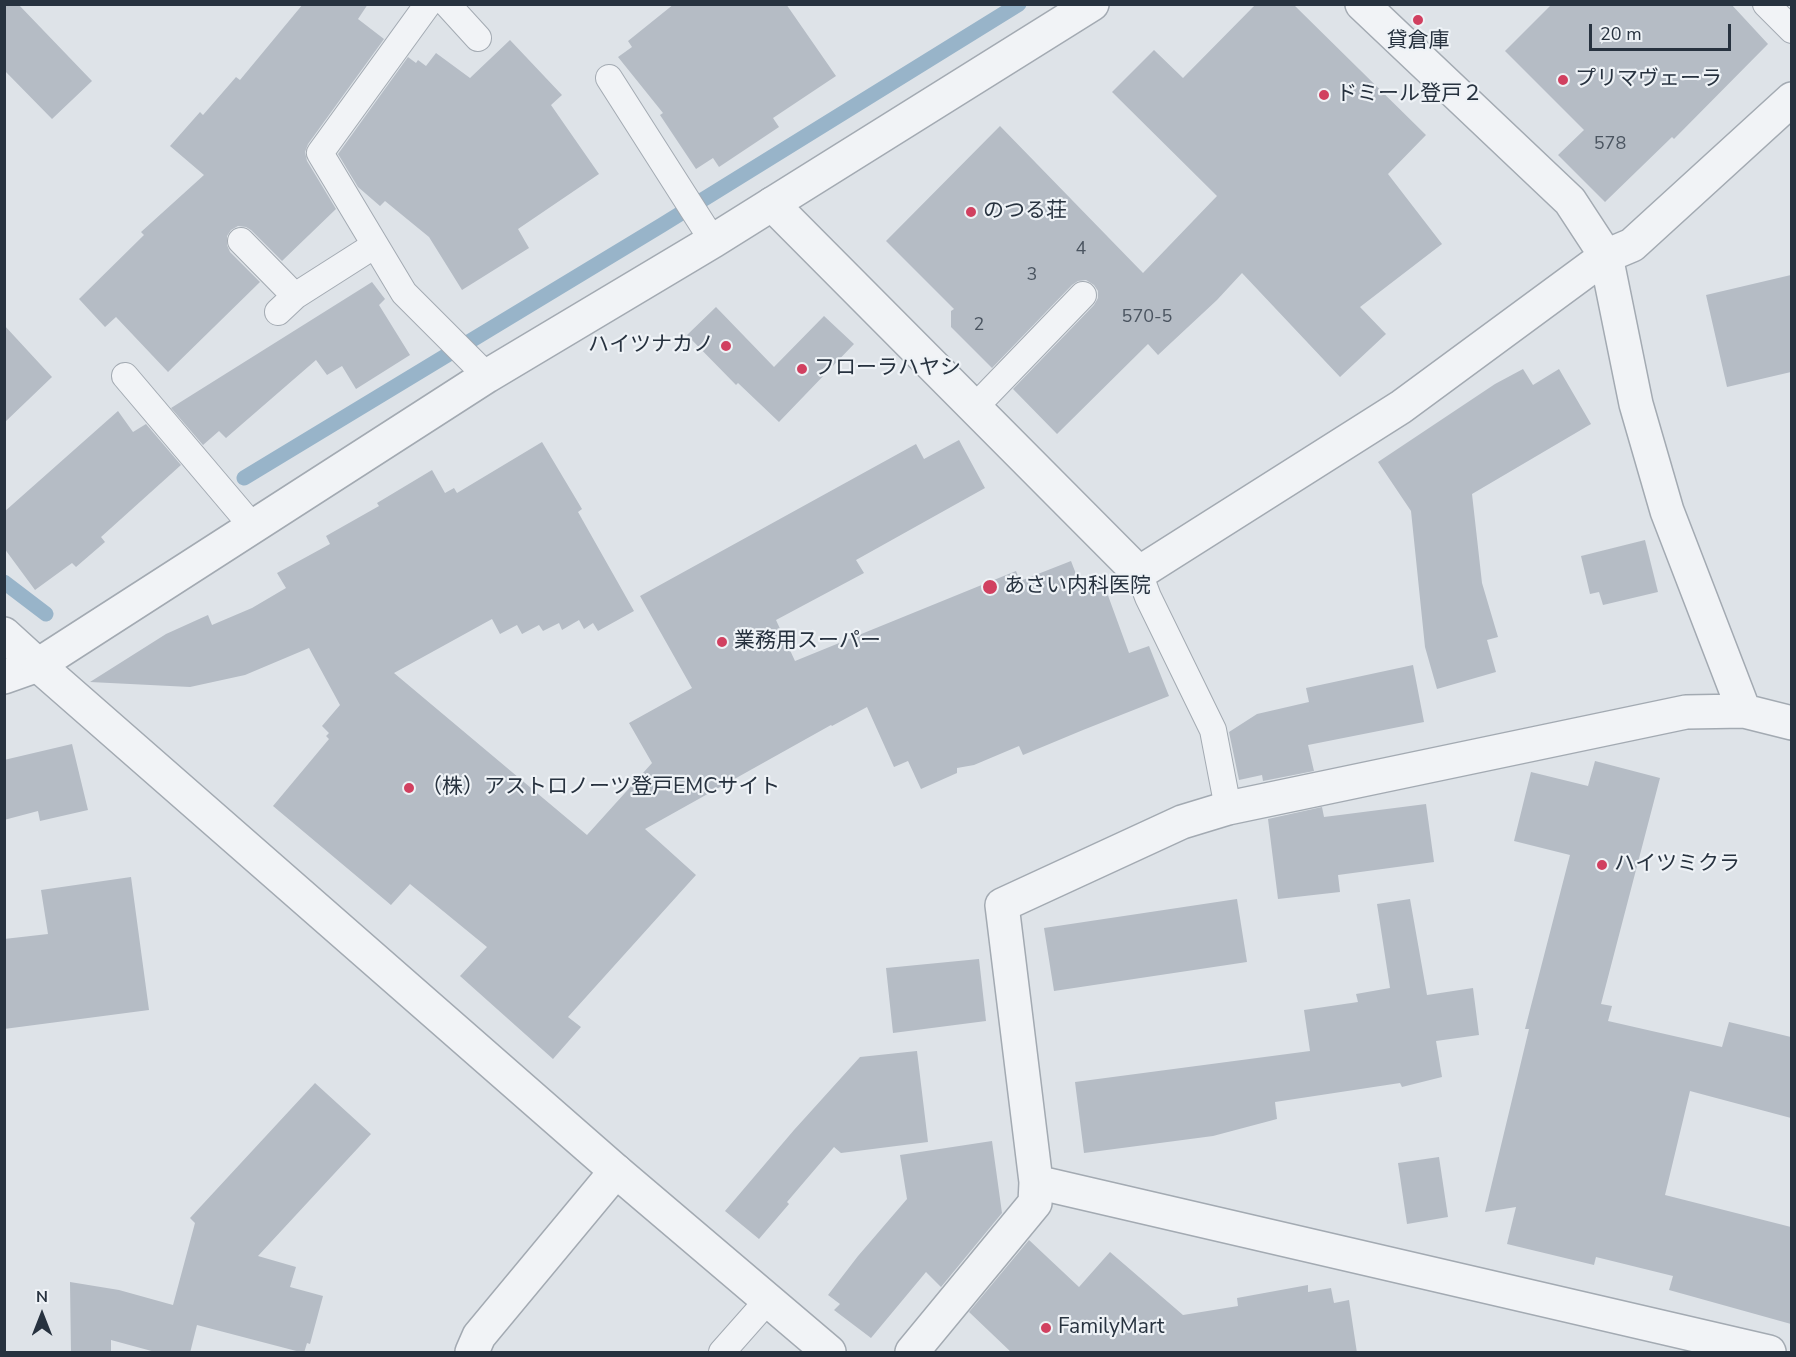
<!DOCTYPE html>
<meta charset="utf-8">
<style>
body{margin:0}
#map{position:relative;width:1796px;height:1357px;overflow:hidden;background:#dee3e8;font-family:"Nunito Sans",sans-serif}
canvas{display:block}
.frame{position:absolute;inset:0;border:6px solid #27323f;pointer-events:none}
.north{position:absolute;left:12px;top:1285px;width:60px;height:60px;-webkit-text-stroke:4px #eef2f6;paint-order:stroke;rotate:0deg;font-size:16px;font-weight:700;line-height:24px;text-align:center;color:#27323f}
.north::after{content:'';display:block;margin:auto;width:21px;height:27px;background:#27323f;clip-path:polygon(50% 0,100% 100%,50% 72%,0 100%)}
.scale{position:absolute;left:1589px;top:24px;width:142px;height:27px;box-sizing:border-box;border:3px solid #27323f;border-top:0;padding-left:8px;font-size:18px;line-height:21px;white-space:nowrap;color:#27323f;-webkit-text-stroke:4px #eef2f6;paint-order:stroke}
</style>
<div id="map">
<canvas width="1796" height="1357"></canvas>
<div class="frame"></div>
<div class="north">N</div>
<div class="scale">20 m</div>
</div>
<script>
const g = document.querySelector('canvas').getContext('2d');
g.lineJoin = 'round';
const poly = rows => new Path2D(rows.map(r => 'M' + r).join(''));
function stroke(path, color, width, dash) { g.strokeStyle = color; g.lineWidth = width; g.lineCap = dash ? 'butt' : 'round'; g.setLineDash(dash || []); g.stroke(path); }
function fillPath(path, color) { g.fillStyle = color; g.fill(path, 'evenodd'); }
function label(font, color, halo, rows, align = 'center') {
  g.font = font + ' "Nunito Sans","Noto Sans JP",sans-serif'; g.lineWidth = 4.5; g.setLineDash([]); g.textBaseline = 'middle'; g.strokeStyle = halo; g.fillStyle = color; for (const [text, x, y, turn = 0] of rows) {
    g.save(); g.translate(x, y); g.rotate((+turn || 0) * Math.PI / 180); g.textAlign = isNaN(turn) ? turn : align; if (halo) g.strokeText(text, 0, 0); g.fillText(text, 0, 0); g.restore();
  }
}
const stream = poly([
 [244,478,662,225,1019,4],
 [4,582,46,614]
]);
const building = poly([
 [4,4,18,4,92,81,52,119,4,70],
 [303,4,368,4,358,19,384,39,308,144,305,152,307,161,336,209,282,261,251,230,246,227,238,226,231,230,227,236,227,245,230,252,260,282,168,372,116,317,105,327,79,299,144,235,141,232,204,175,170,146,200,112,203,115,236,77,240,80],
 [674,4,786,4,836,76,773,118,779,127,719,167,713,158,696,169,660,115,663,113,618,57,632,47,628,41],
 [1256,4,1293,4,1426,135,1388,174,1442,244,1360,307,1386,334,1340,377,1242,273,1217,300,1158,355,1148,344,1057,434,1013,389,1094,305,1098,298,1098,291,1094,285,1086,280,1078,281,1072,285,992,368,951,327,951,311,954,309,886,241,1000,126,1143,273,1217,196,1112,92,1154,50,1183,78],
 [1552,4,1731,4,1768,44,1674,139,1672,137,1605,202,1558,155,1584,130,1505,51],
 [510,40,562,95,551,105,599,174,518,229,529,248,462,290,429,237,385,201,380,206,358,187,338,154,408,57,416,63,418,60,426,66,436,53,470,78],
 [1791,275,1791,372,1727,387,1706,295],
 [372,282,385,299,379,305,410,355,356,389,342,366,327,375,316,360,226,438,219,431,203,445,171,408],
 [716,307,774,367,824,316,854,344,779,422,738,383,736,385,687,335],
 [4,325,52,377,4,423],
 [1523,369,1533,385,1559,369,1591,424,1472,494,1482,583,1498,637,1487,640,1496,672,1437,689,1425,647,1411,511,1378,462,1495,384],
 [118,411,133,432,146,424,181,465,101,537,105,542,76,567,72,563,35,590,4,548,4,512],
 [959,440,985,488,856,560,864,573,776,620,795,661,1016,571,1020,581,1071,561,1081,587,1102,579,1129,653,1149,646,1169,696,1083,730,1023,755,1019,746,974,765,957,768,957,773,921,789,908,761,894,767,867,707,832,726,831,725,645,829,696,875,568,1017,581,1027,553,1059,460,976,487,947,410,884,391,905,273,806,329,739,326,736,329,733,322,726,340,705,309,648,245,675,190,687,90,682,166,634,208,615,212,625,252,608,286,588,277,573,330,544,326,536,379,506,377,503,432,470,445,493,454,488,457,493,542,442,582,509,578,512,634,611,598,631,593,623,584,629,579,620,562,630,559,623,543,631,539,625,522,634,517,625,500,634,492,619,394,673,587,835,652,763,629,723,692,688,640,596,916,444,924,459],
 [1645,540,1658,592,1603,605,1599,592,1590,594,1581,556],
 [1413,665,1424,722,1308,745,1314,771,1263,781,1262,775,1239,780,1229,732,1257,714,1309,702,1306,688],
 [72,744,88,810,40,821,38,811,4,820,4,760],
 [1595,761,1660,778,1601,1004,1612,1006,1608,1021,1722,1047,1729,1022,1791,1037,1791,1118,1690,1091,1665,1195,1791,1227,1791,1324,1669,1290,1673,1276,1596,1257,1594,1265,1507,1244,1516,1207,1485,1212,1529,1029,1525,1029,1570,855,1514,841,1531,772,1588,786],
 [1426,804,1434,862,1338,875,1340,892,1278,899,1268,819,1322,807,1324,817],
 [131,877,149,1010,4,1029,4,939,48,934,41,890],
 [1237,899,1247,962,1054,991,1044,928],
 [1410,899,1427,995,1473,988,1479,1035,1436,1041,1442,1077,1402,1087,1400,1083,1275,1102,1277,1119,1213,1136,1084,1153,1075,1082,1310,1051,1304,1010,1358,1002,1356,994,1390,988,1377,904],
 [979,959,986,1021,893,1033,886,968],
 [917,1051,928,1142,841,1153,834,1147,787,1202,789,1204,759,1239,725,1211,794,1130,860,1057],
 [315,1083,371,1134,258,1256,296,1267,290,1287,323,1296,310,1344,307,1343,304,1353,197,1325,190,1353,159,1353,111,1340,111,1353,71,1353,70,1282,119,1290,173,1305,195,1223,190,1218],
 [992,1141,1002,1213,941,1287,926,1272,871,1338,834,1310,840,1304,828,1295,858,1256,907,1199,900,1155],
 [1439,1157,1448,1217,1407,1224,1398,1163],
 [1029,1240,1079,1287,1110,1252,1183,1315,1238,1306,1237,1298,1308,1285,1308,1292,1331,1288,1334,1303,1349,1300,1357,1353,1012,1353,969,1312]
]);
const service = poly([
 [428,4,320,153,404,293,487,376],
 [447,4,478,38],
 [1766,4,1792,30],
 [609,78,713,241],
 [241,241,295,296],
 [278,312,295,296,375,245],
 [125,376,253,527],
 [974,408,1083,295],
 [1139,573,1148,597,1213,730,1228,808],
 [722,1352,768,1300]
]);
const minor = poly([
 [1362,4,1570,201,1606,256,1636,404,1667,511,1744,711],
 [772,204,1139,573,1401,407,1606,256,1632,245,1792,99],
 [4,634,38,665,4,677],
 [1036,1182,1769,1352],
 [472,1352,479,1336,616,1171],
 [912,1352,1035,1203,1036,1182,1002,905,1182,822,1228,808,1686,712,1744,711,1792,723]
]);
const tertiary = poly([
 [829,1352,616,1171,38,665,487,376,713,241,1092,4]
]);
const markers = [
 [1418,20,6,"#d14060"],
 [1563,80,6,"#d14060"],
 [1324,95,6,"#d14060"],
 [971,212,6,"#d14060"],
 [726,346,6,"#d14060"],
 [802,369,6,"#d14060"],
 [990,587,8,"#d14060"],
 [722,642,6,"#d14060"],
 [409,788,6,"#d14060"],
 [1602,865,6,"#d14060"],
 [1046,1328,6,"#d14060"]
];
const numberNames = [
 ["578",1610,145],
 ["4",1081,250],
 ["3",1032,276],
 ["570-5",1147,318],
 ["2",979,326]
];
const poiNames = [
 ["貸倉庫",1418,42,"center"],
 ["プリマヴェーラ",1575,80],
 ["ドミール登戸２",1336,95],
 ["のつる荘",983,212],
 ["ハイツナカノ",714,346,"right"],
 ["フローラハヤシ",814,369],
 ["あさい内科医院",1004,587],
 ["業務用スーパー",734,642],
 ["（株）アストロノーツ登戸EMCサイト",421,788],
 ["ハイツミクラ",1614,865],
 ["FamilyMart",1058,1328]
];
stroke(stream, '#98b4c9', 15);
fillPath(building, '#b5bcc5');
stroke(service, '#a3aab2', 28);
stroke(minor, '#a3aab2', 36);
stroke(tertiary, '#a3aab2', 36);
stroke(service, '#f1f3f6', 26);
stroke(minor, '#f1f3f6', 33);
stroke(tertiary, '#f1f3f6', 33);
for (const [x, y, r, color] of markers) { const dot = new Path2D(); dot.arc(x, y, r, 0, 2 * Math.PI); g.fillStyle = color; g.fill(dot); stroke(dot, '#eef2f6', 2); }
label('18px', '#4a5460', null, numberNames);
label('21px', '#27323f', '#eef2f6', poiNames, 'left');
</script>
